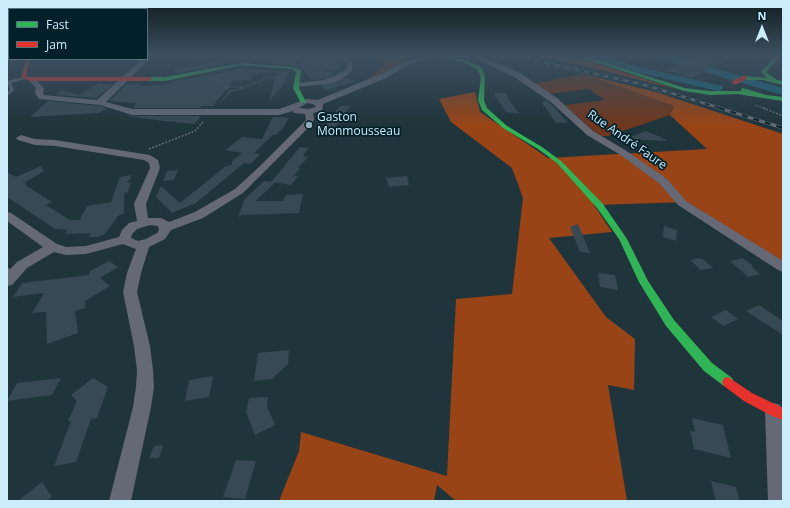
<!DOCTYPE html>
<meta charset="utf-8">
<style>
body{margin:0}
#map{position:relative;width:790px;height:508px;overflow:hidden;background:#20343b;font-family:"Open Sans",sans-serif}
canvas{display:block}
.frame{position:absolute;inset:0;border:8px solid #cbedfb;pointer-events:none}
.legend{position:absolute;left:8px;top:8px;width:140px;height:52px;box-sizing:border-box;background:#02202a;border:1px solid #52727e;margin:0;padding:5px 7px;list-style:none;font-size:12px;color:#cbedfb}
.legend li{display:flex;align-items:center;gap:8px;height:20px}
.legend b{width:20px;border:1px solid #52727e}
.north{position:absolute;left:742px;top:8px;width:40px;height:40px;-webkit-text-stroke:3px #02202a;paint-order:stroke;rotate:0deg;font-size:11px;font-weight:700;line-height:16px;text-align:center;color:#cbedfb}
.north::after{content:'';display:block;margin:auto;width:14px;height:18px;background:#cbedfb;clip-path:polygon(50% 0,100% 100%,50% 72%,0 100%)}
</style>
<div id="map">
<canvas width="790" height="508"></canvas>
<div class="frame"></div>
<ul class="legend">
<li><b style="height:5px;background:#30b455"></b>Fast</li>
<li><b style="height:5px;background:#e5322d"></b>Jam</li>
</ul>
<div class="north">N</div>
</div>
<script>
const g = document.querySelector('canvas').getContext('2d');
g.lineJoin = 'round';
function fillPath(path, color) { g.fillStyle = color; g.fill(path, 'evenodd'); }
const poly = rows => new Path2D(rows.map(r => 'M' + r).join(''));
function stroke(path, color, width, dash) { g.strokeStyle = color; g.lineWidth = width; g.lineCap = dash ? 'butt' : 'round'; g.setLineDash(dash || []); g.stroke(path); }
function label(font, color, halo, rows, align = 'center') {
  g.font = font + ' "Open Sans",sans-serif'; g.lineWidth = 3.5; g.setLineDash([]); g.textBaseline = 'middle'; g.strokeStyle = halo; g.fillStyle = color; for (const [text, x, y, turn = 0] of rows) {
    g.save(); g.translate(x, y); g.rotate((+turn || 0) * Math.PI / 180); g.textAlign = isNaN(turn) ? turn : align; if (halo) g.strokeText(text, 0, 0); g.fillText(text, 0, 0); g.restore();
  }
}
const green = poly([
 [377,55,405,55,405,59,402,64,366,80,382,68,383,64],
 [583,74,674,106,670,115,608,136,599,136,565,105,605,100,589,89,546,94,532,84]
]);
const forest = poly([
 [532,55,569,55,679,90,594,68],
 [583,74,656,92,783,134,783,262,687,202,594,205,612,232,549,238,606,317,635,339,634,390,608,385,627,501,456,501,437,485,434,501,279,501,299,451,301,432,447,476,456,299,512,294,523,198,512,168,451,122,439,99,475,92,480,112,548,158,707,149,670,115,674,106]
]);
const river = poly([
 [585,55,600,55,627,64,722,86,724,88,718,91,620,68,585,55],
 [652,55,668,55,783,88,783,95,653,57,652,55]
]);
const building = poly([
 [234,55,285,55,298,57,295,65,242,60,175,73,173,70,221,60,221,56],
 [303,56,336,59,341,70,319,69,335,74,324,79,312,80,305,74,305,70,301,67,298,60],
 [702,56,724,62,691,78,664,70],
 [242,69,288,72,285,82,269,102,277,72,252,73,250,80,233,81,213,106,201,106,201,108,133,108,136,103,109,101,127,84,141,84,139,86,168,84,172,82],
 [346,78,355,81,344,85,326,90,321,86,341,81],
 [98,84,113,84,96,98,56,95,61,90,79,95],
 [493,93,506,93,509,100,520,114,506,112],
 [546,100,558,110,557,111,568,122,556,123,542,103],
 [48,101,100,106,108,109,101,111,99,113,30,117],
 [340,106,350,106,335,128,324,127],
 [128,115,132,116,200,116,200,118,194,124,164,121,128,116],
 [273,117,289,118,284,127,276,135,273,135,254,153,259,154,259,156,250,164,244,163,196,203,172,213,156,197,161,186,180,203,226,166,232,165,232,161,242,153,225,150,242,137,262,139],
 [646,131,667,140,666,141,625,139],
 [300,147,309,148,303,156,308,157,298,168,300,168,294,176,298,176,291,185,273,182,275,183,255,201,283,201,286,195,303,194,299,213,241,215,238,218,244,200,264,181,271,182],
 [41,166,44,171,24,183,27,184,25,185,52,202,46,205,70,220,80,220,82,214,83,214,87,206,111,202,120,177,132,175,127,183,131,182,128,192,124,193,124,214,119,215,104,235,101,235,99,237,88,237,91,233,64,234,68,230,55,229,7,197,7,172,16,177],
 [178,170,174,180,163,181,167,171],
 [407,176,409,185,389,187,386,178],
 [578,224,590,253,580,252,570,227],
 [664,226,677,230,676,241,663,237],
 [700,258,704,260,713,268,701,270,690,260],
 [743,258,754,267,752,267,760,274,748,277,730,261],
 [109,261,118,267,100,278,110,286,85,301,85,308,75,311,78,333,47,344,46,312,32,313,44,293,13,297,22,283,89,275,90,271],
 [598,273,615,275,618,290,600,287],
 [759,305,783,321,783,335,746,311],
 [726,310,738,319,723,326,711,317],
 [289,350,288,364,272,379,254,381,258,353],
 [213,376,209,397,185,401,189,380],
 [61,378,52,395,7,401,17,383],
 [93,378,108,387,97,418,91,419,76,462,54,466,71,421,68,421,77,401,71,395],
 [268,397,267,407,275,425,255,435,246,412,249,398],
 [692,418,723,425,731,458,694,449,690,431,695,432],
 [163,445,159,458,149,458,154,446],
 [236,460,256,461,245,499,223,497],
 [711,481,736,487,740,501,716,501],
 [42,482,52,497,47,501,18,501]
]);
const pathFar1 = poly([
 [194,55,193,60,199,65],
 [665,55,727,74],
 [740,55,760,62],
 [307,68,331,59],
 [214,78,230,91,219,104],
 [225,87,244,87,261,81,267,77,285,77],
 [230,91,243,88],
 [755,105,766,109]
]);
const path = poly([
 [763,108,783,116],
 [149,149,195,131,204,121]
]);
const lane = poly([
 [24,77,25,77,25,79,11,83,14,90,7,96,7,93,10,90,7,81,24,77],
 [7,268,9,268,10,271,7,273,7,268]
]);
const street = poly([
 [7,55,9,55,9,58,7,58,7,55],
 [147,55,154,55,131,77,106,102,132,109,279,109,307,99,318,100,380,74,405,62,430,55,438,56,409,64,386,78,323,104,322,111,313,113,314,120,308,128,243,193,203,218,171,230,165,239,149,247,141,273,137,292,150,346,153,370,154,387,151,407,131,501,109,501,133,407,136,387,137,370,134,346,123,292,127,273,136,249,123,244,86,254,66,255,54,252,27,268,12,285,7,286,7,272,17,262,43,247,7,221,7,212,11,213,57,244,66,247,86,246,119,237,122,230,129,223,137,221,134,204,150,168,149,163,144,160,55,146,35,145,18,140,16,138,21,135,35,139,55,140,150,155,158,160,160,168,146,204,148,218,161,218,169,222,195,212,235,189,260,166,306,120,305,114,294,113,293,111,279,115,132,115,100,105,39,99,35,93,36,88,30,82,32,77,38,77,38,82,44,88,43,93,44,95,97,100,142,59,147,59,147,55],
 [307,103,313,104,316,106,315,107,309,109,299,108,307,103],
 [150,225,158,226,159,230,157,233,146,239,138,241,131,238,132,234,137,229,150,225],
 [334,55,343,55,352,61,352,71,341,80,328,84,294,87,294,83,297,83,324,80,335,76,347,69,347,63,334,55],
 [453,55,464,55,454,59,450,59,450,57,453,55],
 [468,55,477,55,520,73,557,98,593,131,625,150,667,179,686,201,783,261,783,272,778,270,678,205,659,183,619,154,587,135,551,102,514,77,468,55],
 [635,55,652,55,649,57,638,57,635,55],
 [774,403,780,405,783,411,783,501,768,501,765,411,768,405,774,403]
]);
const fast = poly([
 [431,55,442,55,464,60,481,67,485,77,484,100,487,108,507,126,542,147,561,161,603,204,627,239,648,281,674,320,712,363,732,378,734,382,732,386,728,387,724,386,704,371,666,326,639,282,619,239,597,208,557,163,538,149,503,128,482,110,478,100,481,77,477,69,463,62,431,55],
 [573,55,581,55,685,88,710,91,741,91,741,89,743,88,766,95,783,97,783,101,737,94,710,95,684,91,573,55],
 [777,55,782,55,766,72,777,80,783,81,783,85,763,80,744,80,741,78,744,76,767,78,761,72,777,55],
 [242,63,293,67,301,70,299,88,306,102,301,103,293,88,296,72,292,69,242,65,165,81,149,81,146,79,149,77,165,77,242,63]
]);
const jam = poly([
 [26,59,30,59,26,76,30,77,149,77,152,79,149,81,30,81,21,77,26,59],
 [728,377,752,393,783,408,783,420,770,415,744,401,724,386,722,382,724,378,728,377]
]);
const railFar1 = poly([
 [511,55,645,85,723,109]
]);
const rail = poly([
 [719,108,783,128]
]);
const jamBridge = poly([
 [735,82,744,78]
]);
const markers = [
 [309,125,4,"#8facb8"]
];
const farPoinames = [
 ["Gaston",317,118],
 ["Monmousseau",317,132]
];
const farStreetnames = [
 ["Rue André Faure",627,140,35]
];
fillPath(green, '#6e371e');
fillPath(forest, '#994416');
fillPath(river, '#186982');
fillPath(building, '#374953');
stroke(pathFar1, '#616a73', 1, [1.5, 1]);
stroke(path, '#616a73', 1.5, [2, 1.5]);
fillPath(lane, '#656875');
fillPath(street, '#656875');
fillPath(fast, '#30b455');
fillPath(jam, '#e5322d');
stroke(railFar1, '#636c76', 2.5);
stroke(rail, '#636c76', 3);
stroke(railFar1, '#02202a', 1.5, [5]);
stroke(rail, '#02202a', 2, [6]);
stroke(jamBridge, '#e5322d', 5);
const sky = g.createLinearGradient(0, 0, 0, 126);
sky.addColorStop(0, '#121d20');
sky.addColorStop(0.44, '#3c5060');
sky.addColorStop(1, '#3c506000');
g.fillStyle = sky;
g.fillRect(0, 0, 790, 126);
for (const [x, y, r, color] of markers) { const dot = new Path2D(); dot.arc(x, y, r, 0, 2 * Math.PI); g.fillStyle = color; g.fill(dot); stroke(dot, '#02202a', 1.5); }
label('12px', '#cbedfb', '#02202a', farPoinames, 'left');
label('12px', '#cbedfb', '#02202a', farStreetnames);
</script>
